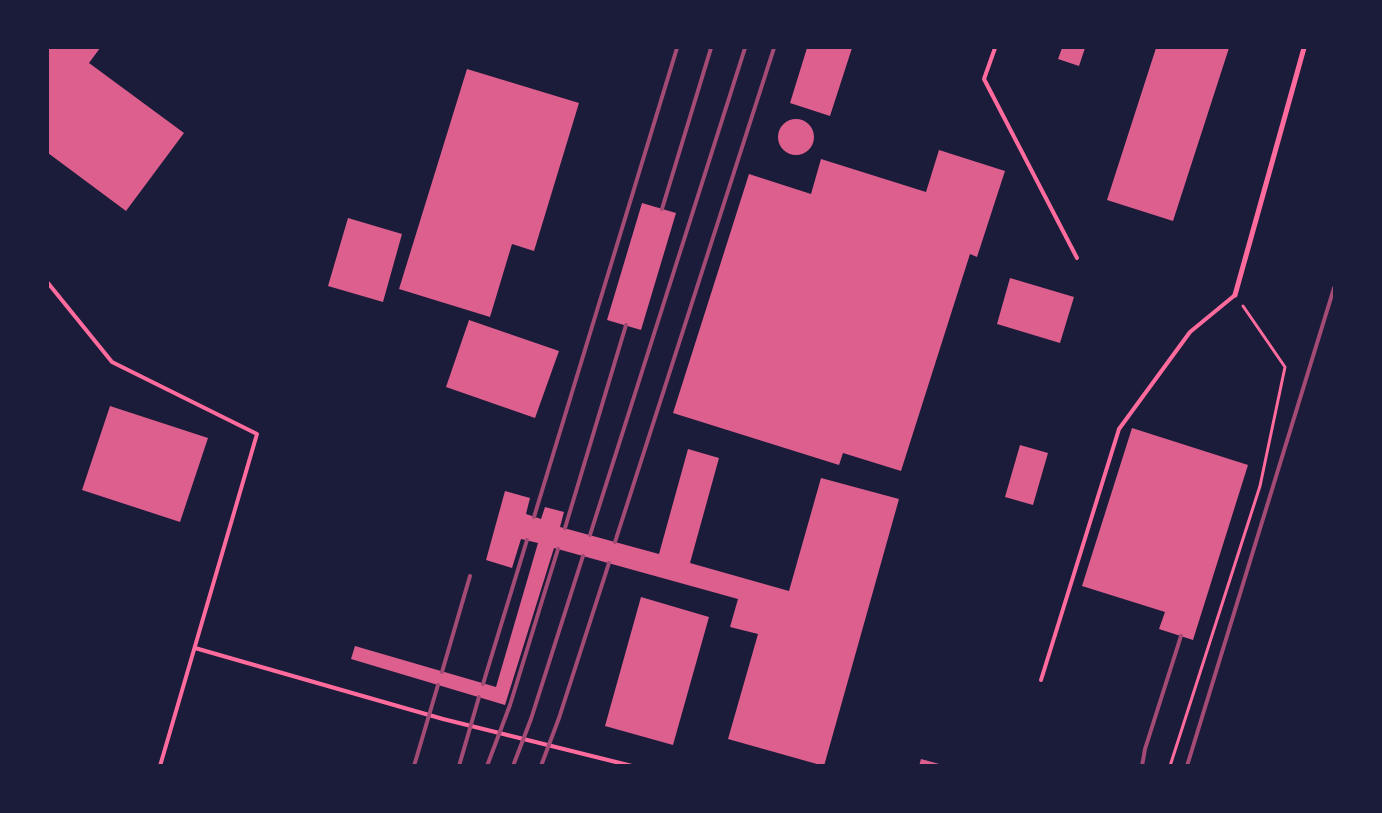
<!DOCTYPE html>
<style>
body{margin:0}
#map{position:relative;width:1382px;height:813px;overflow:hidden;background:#1b1b3a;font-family:"Golos Text",sans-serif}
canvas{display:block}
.frame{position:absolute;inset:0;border:49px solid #1b1b3a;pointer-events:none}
</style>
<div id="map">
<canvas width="1382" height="813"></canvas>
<div class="frame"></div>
</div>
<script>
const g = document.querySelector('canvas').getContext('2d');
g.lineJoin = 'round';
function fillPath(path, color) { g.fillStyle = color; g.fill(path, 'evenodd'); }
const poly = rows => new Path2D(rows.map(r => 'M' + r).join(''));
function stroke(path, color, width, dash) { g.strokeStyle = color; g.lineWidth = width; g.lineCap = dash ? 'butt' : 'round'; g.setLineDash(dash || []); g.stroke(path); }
const building = poly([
 [48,48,100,48,89,63,184,133,126,211,48,153],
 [807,48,852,48,830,116,790,103],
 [1062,48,1085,48,1079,66,1058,59],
 [1156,48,1229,48,1173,221,1107,200],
 [467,69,579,103,534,251,512,244,490,317,399,289],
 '778 137a18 18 0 1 1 36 0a18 18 0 1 1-36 0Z',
 [939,150,1005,171,977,257,970,254,901,471,843,453,839,465,673,413,749,174,811,194,821,159,926,192],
 [642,203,676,213,641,330,607,320],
 [348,218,402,234,383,302,328,286],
 [1010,278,1074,297,1060,343,997,324],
 [469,320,559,351,535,418,446,387],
 [110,406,208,438,180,522,82,490],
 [1132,428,1248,465,1193,640,1159,629,1165,612,1082,586],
 [1020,445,1048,453,1033,505,1005,497],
 [688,449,719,458,690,563,789,591,821,478,899,499,824,766,728,739,758,634,730,627,738,599,554,548,505,705,351,659,355,646,496,687,538,543,521,539,512,568,486,560,505,491,530,498,526,514,541,519,545,507,564,512,560,527,659,554],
 [641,597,709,617,673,745,605,726],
 [921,759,943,765,943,766,919,766]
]);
const path = poly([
 [1170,766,1260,486,1285,367,1243,306]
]);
const service = poly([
 [995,48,984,79,1077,258],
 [48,283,112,362,257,434,160,766],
 [195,648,443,719,632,766],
 [1041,680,1119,429,1190,332,1235,295]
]);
const minor = poly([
 [1235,295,1304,48]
]);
const rail = poly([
 [662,209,711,48],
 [534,517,677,48],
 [565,528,626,325],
 [590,535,745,48],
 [615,542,774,48],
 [442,672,470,576],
 [483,684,527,540],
 [414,766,438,685],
 [459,766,479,697],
 [487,766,510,705,558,549],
 [513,766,531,719,583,556],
 [541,766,559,718,609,563],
 [1142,766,1145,749,1181,636],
 [1187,766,1334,288]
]);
fillPath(building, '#dd5f8e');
stroke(path, '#ff6b9d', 3);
stroke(service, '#ff6b9d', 4);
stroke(minor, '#ff6b9d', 5);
stroke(rail, '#a44b75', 4);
</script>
